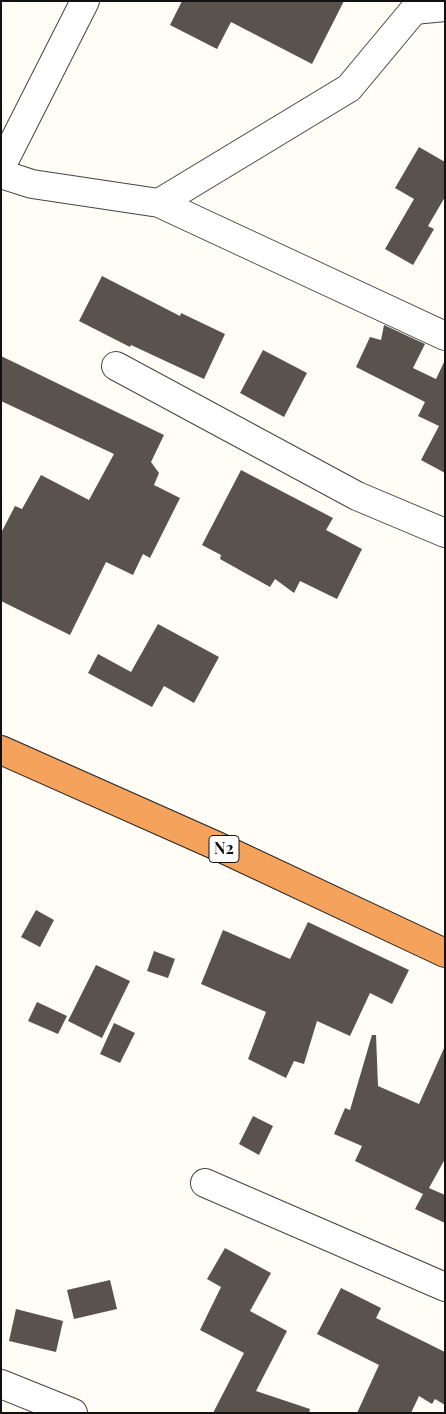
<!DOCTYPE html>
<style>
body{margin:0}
#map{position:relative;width:446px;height:1414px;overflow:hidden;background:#fffdf5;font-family:"Playfair Display",serif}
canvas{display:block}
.frame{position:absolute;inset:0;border:2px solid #111;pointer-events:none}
</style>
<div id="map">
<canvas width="446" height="1414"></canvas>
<div class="frame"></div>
</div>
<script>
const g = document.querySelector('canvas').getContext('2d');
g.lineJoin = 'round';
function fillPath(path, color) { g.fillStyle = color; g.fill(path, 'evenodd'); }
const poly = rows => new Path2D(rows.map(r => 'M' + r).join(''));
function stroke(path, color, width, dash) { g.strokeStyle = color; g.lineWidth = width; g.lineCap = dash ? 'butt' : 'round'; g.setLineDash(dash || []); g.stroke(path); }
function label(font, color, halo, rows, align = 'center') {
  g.font = font + ' "Playfair Display",serif'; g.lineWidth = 5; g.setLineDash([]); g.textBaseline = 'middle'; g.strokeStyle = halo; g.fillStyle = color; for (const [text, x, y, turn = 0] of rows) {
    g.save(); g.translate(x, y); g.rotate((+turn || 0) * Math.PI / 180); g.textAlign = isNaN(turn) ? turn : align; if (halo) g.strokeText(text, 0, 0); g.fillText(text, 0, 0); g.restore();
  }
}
const building = poly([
 [182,1,344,1,312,64,231,22,217,49,170,25],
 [419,147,445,162,445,197,428,226,434,229,413,265,385,249,414,199,395,188],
 [102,276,180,316,181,313,225,334,204,379,131,345,130,347,79,321],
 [384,325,425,344,413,368,436,379,445,360,445,473,421,460,439,426,418,416,425,402,356,367,370,337,381,340],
 [263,350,307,373,284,417,240,393],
 [1,356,164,435,151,462,159,473,154,485,180,498,150,558,143,554,133,575,106,562,70,635,1,601,1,533,15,506,22,509,41,475,89,500,114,454,1,401],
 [241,470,333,518,326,530,362,549,337,599,300,581,294,593,275,579,270,587,220,559,221,555,202,545],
 [158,624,219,657,194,703,164,686,152,707,88,673,98,654,131,672],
 [36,910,54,920,40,947,21,937],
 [308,922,409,970,392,1004,370,993,350,1036,317,1021,304,1064,294,1061,286,1078,248,1059,266,1012,201,984,223,930,290,959],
 [154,951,175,959,168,978,147,971],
 [96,965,130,981,102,1038,68,1021],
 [37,1002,67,1016,58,1034,28,1021],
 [114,1023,135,1033,120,1063,100,1054],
 [372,1035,376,1035,378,1086,419,1104,445,1046,445,1159,429,1188,445,1195,445,1223,415,1209,423,1194,355,1161,362,1146,334,1134,345,1108,350,1110],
 [253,1116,273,1126,259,1155,239,1144],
 [225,1248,271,1273,250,1311,287,1331,256,1391,310,1409,309,1413,213,1413,244,1353,200,1330,221,1287,207,1279],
 [110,1280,117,1309,74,1319,67,1290],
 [341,1288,381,1308,376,1318,445,1352,445,1405,435,1399,432,1404,419,1396,411,1413,357,1413,379,1365,317,1334],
 [16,1309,63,1321,56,1352,9,1341]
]);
const minor = poly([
 [1,167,85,1],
 [1,174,32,184,159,203,445,336],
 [159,203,349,88,414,10,445,7],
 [116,366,357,496,445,533],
 [205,1183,445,1287],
 [1,1384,73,1413]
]);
const highway = poly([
 [1,750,217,846,445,953]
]);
const shields = [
 [224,849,30]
];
const shieldNames = [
 ["N2",224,849]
];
fillPath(building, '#5a524d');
stroke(minor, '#444', 30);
stroke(highway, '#222', 30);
stroke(minor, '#fff', 28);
stroke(highway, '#f5a25d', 28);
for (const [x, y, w] of shields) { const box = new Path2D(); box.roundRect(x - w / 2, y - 13.5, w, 27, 4); g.fillStyle = '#fff'; g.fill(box); stroke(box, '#111', 1); }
label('bold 16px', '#111', null, shieldNames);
</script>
